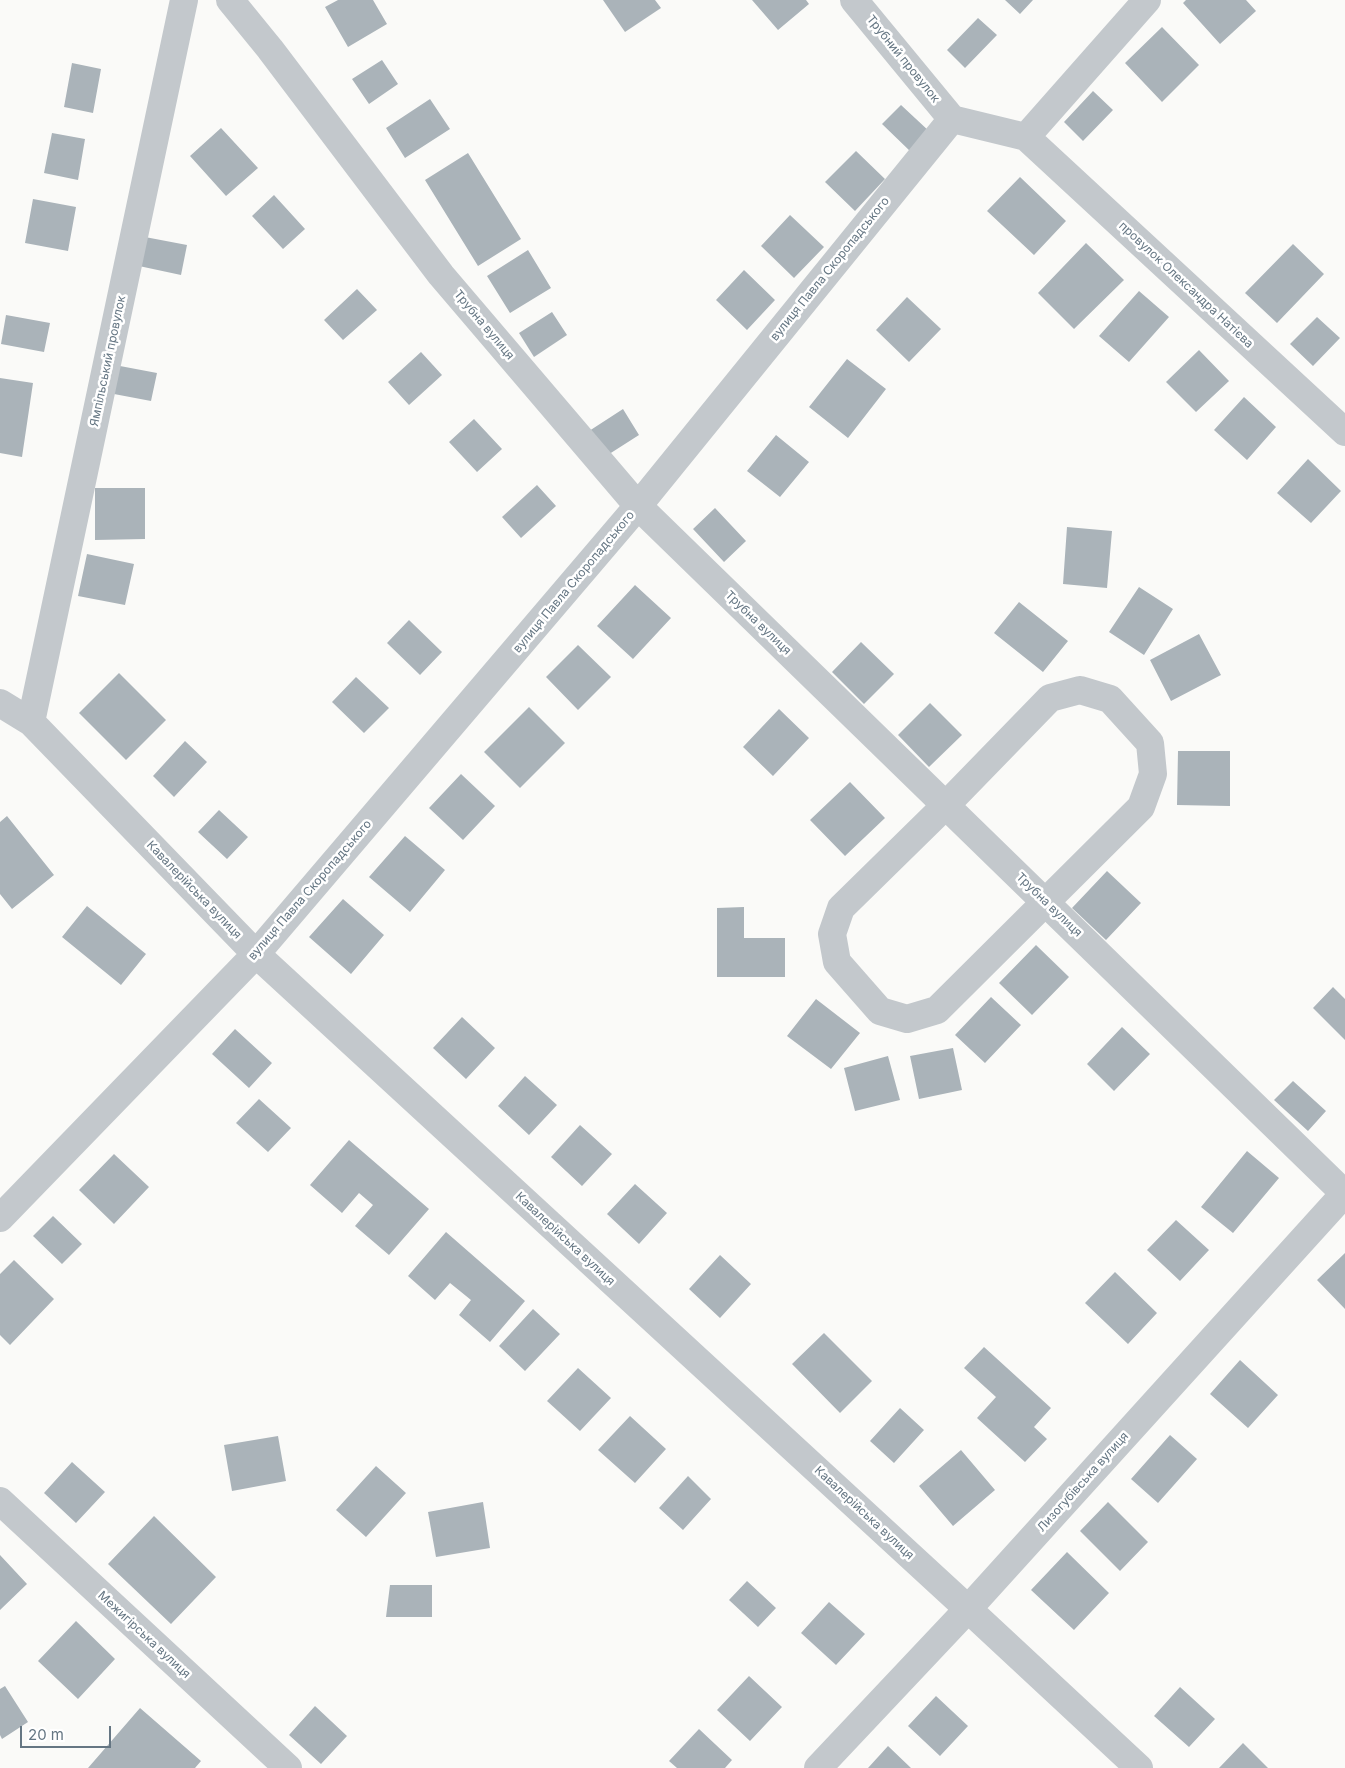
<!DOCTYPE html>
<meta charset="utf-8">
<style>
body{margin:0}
#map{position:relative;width:1345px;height:1768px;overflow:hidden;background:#fafaf8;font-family:Inter,sans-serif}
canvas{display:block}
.scale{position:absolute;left:20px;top:1726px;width:91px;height:22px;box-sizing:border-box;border:2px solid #657683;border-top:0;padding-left:6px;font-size:15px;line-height:18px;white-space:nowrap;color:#657683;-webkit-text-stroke:4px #fff;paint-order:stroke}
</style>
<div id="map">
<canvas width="1345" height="1768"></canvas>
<div class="scale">20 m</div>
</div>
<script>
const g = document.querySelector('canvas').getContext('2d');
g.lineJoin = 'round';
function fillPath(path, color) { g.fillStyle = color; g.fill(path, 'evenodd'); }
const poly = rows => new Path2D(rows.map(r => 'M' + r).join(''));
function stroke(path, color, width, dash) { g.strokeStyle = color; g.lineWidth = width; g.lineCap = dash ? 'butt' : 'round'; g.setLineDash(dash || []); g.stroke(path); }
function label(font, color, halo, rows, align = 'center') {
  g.font = font + ' Inter,sans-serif'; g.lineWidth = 5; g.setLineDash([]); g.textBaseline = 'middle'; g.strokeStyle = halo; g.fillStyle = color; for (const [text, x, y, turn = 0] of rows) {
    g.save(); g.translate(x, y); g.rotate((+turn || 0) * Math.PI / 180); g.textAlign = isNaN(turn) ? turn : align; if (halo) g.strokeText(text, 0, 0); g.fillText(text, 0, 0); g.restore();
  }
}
const building = poly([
 [338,0,373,0,387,24,348,47,325,7],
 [603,0,655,0,661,8,625,32],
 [752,0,806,0,809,4,778,30],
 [1005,0,1033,0,1020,14],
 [1186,0,1246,0,1256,11,1220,44,1183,3],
 [978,18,997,35,965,68,947,50],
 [1162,27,1199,65,1162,102,1125,63],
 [382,60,398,84,369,104,352,79],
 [72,63,101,69,93,113,64,107],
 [1093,91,1113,110,1083,141,1064,122],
 [430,99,450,129,405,158,386,128],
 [901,105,930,132,911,152,882,124],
 [221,128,258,168,226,196,190,156],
 [52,133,85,139,78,180,44,173],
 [856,151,885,179,855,211,825,182],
 [468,153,521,239,478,266,425,180],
 [1020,177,1066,221,1034,255,987,211],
 [274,195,305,229,283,249,252,216],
 [33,199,76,207,68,251,25,243],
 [790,215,824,247,794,278,761,246],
 [145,237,187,245,181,275,139,266],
 [1086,243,1124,280,1074,329,1038,293],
 [1293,244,1324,274,1277,323,1245,293],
 [528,250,551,288,510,313,487,276],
 [744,270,775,300,747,330,716,300],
 [357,289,377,310,343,340,324,320],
 [1139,291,1169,317,1129,362,1099,336],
 [907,297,941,329,909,362,876,330],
 [552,312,567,335,534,357,519,333],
 [6,315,50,323,44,352,1,344],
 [1317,317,1340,338,1313,366,1290,344],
 [1199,350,1229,381,1196,412,1166,382],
 [421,352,442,375,409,405,388,382],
 [847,359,886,389,848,438,809,407],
 [120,366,157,373,151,401,114,394],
 [0,378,33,383,22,457,0,453],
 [1244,397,1276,427,1247,460,1214,430],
 [623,409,639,435,603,458,586,433],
 [474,419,502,449,477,472,449,442],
 [776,435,809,462,780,497,747,471],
 [1308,459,1341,491,1311,523,1277,493],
 [537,485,556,506,521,538,502,517],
 [95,488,145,488,145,539,95,540],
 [715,508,746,541,724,562,693,529],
 [1067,527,1112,531,1107,588,1063,584],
 [87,554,134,564,125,605,78,596],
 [635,585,671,618,633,659,597,626],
 [1139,587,1173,609,1144,655,1109,632],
 [1019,602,1068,641,1043,672,994,633],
 [409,620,442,652,420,675,387,643],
 [1199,634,1221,675,1171,701,1150,660],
 [861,642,894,674,864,704,832,672],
 [578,645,611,677,578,710,546,677],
 [119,673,166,720,126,760,79,713],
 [356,677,389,708,364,733,332,702],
 [930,703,962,735,929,767,898,735],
 [529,707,565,743,520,788,484,752],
 [779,709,809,738,773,776,743,747],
 [185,741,207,762,174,797,153,776],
 [1178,751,1230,751,1230,806,1177,805],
 [461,774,495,806,463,840,429,808],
 [850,782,885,818,845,856,810,820],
 [219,810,248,837,227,859,198,832],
 [7,816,54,875,12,909,0,894,0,822],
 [405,836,445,870,410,912,369,877],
 [1107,871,1141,903,1106,940,1072,908],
 [343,899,384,935,351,974,309,937],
 [87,906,146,954,121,985,62,937],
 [744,907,744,938,785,938,785,977,717,977,717,908],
 [1036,945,1069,977,1032,1015,999,983],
 [1333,987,1345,999,1345,1040,1313,1008],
 [991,997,1021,1025,985,1063,955,1035],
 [816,999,860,1033,831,1069,787,1036],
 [462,1017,495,1048,466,1079,433,1048],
 [1122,1027,1150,1054,1114,1091,1087,1064],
 [235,1029,272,1063,249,1088,212,1054],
 [953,1048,962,1090,919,1099,910,1056],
 [888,1056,900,1100,855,1111,844,1068],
 [525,1076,557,1105,529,1135,498,1106],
 [1293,1081,1326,1111,1308,1131,1274,1100],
 [259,1099,291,1128,268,1152,236,1123],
 [580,1125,612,1154,582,1186,551,1157],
 [349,1140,429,1209,389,1255,355,1226,373,1205,359,1193,342,1213,310,1185],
 [1247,1151,1279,1178,1233,1233,1201,1207],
 [114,1154,149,1187,114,1224,79,1190],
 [635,1184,667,1213,639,1244,607,1214],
 [53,1216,82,1244,62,1264,33,1236],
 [1176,1220,1209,1250,1180,1281,1147,1250],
 [446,1232,525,1301,490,1342,459,1315,471,1300,450,1283,435,1300,408,1276],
 [1345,1253,1345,1309,1317,1280],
 [720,1255,751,1284,720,1318,689,1289],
 [14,1260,54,1299,10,1345,0,1335,0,1274],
 [1115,1272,1157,1313,1128,1344,1085,1303],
 [533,1309,560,1334,525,1371,499,1346],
 [824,1333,872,1381,840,1413,792,1364],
 [984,1347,1051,1408,1034,1427,1047,1439,1025,1462,977,1418,996,1397,964,1368],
 [1240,1360,1278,1395,1248,1428,1210,1394],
 [578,1368,611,1398,580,1431,547,1401],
 [900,1408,924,1430,894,1463,870,1441],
 [630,1416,666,1449,635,1483,598,1450],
 [1170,1435,1197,1459,1158,1503,1131,1479],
 [278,1436,286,1481,232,1491,224,1445],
 [961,1450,995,1490,953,1526,919,1486],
 [72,1462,105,1492,76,1523,44,1493],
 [376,1466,406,1493,366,1537,336,1510],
 [688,1476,711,1499,683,1530,659,1508],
 [483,1502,490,1548,436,1557,428,1512],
 [1108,1502,1148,1542,1120,1571,1080,1531],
 [154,1516,216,1577,171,1624,108,1564],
 [1067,1552,1109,1593,1074,1630,1031,1590],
 [0,1555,27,1584,0,1610],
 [747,1581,776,1608,758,1627,729,1600],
 [390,1585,432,1585,432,1617,386,1617],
 [829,1602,865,1634,836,1665,801,1633],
 [76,1621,115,1659,78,1699,38,1661],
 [749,1676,782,1707,750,1741,717,1710],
 [5,1686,28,1722,2,1739,0,1735,0,1689],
 [1180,1687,1215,1719,1189,1747,1154,1716],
 [936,1696,968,1726,940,1756,908,1726],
 [315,1706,347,1736,321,1764,289,1735],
 [140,1708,201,1761,195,1768,88,1768],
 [699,1729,732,1760,725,1768,677,1768,669,1761],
 [1243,1743,1268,1768,1219,1768],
 [888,1746,911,1768,868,1768]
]);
const minor = poly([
 [230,0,270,49,441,275,638,506,1345,1194],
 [854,0,952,119],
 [1026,137,1345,432],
 [1080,690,1110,699,1150,743,1153,774,1141,807,937,1010,907,1019,880,1011,837,962,832,934,841,908,946,805,1050,698,1080,690],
 [0,703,31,722,256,954,968,1609,1139,1768],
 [31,722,184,0],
 [0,1218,256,954,638,506,952,119,1026,137,1147,0],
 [0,1501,288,1768],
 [818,1768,968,1609,1345,1193]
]);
const streetNames = [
 ["Трубний провулок",903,59,51],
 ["вулиця Павла Скоропадського",830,269,-51],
 ["провулок Олександра Натієва",1186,285,43],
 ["Трубна вулиця",484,325,50],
 ["Ямпільський провулок",108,361,-78],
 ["вулиця Павла Скоропадського",574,582,-50],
 ["Трубна вулиця",758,623,44],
 ["Кавалерійська вулиця",194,890,46],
 ["вулиця Павла Скоропадського",310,890,-49],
 ["Трубна вулиця",1049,905,44],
 ["Кавалерійська вулиця",565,1239,43],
 ["Лизогубівська вулиця",1083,1482,-48],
 ["Кавалерійська вулиця",864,1513,43],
 ["Межигірська вулиця",144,1635,43]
];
fillPath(building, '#aab3b9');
stroke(minor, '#c3c8cc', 28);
label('12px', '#657683', '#fff', streetNames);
</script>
